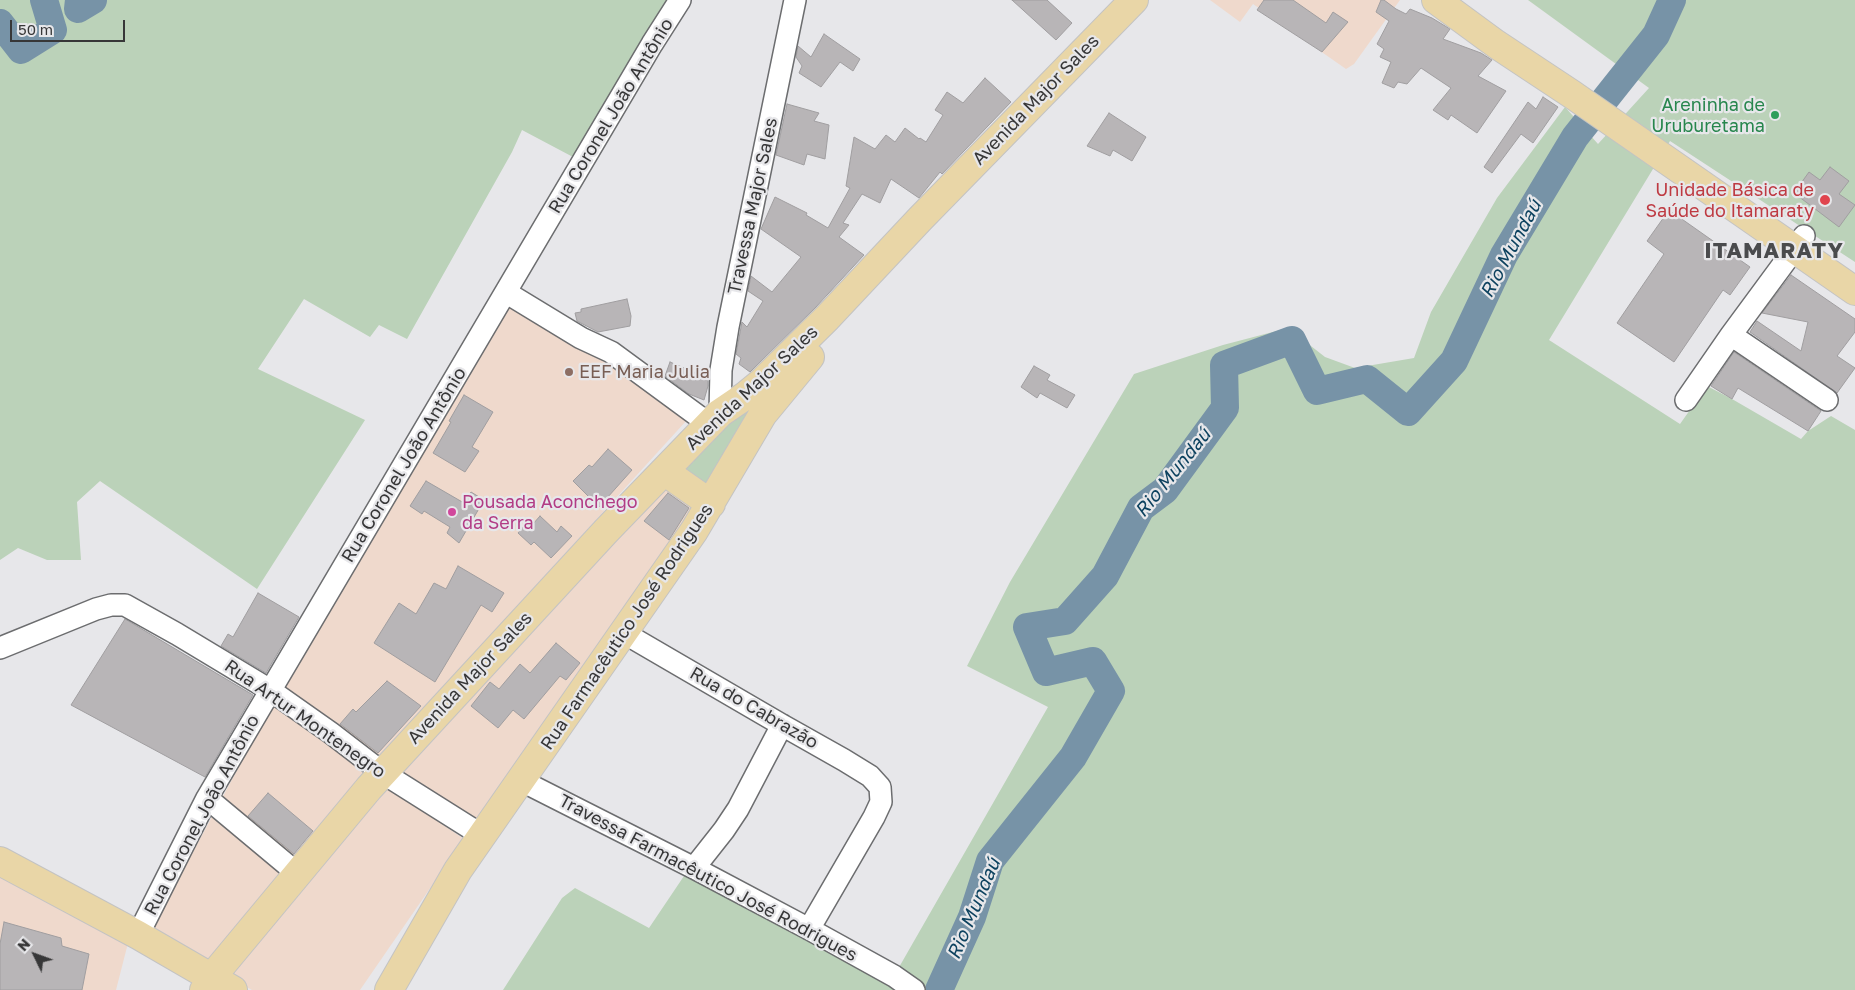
<!DOCTYPE html>
<meta charset="utf-8">
<style>
body{margin:0}
#map{position:relative;width:1855px;height:990px;overflow:hidden;background:#e7e7ea;font-family:"Golos Text",sans-serif}
canvas{display:block}
.north{position:absolute;left:10px;top:930px;width:50px;height:50px;-webkit-text-stroke:4px #e7e7ea;paint-order:stroke;rotate:312deg;font-size:14px;font-weight:700;line-height:20px;text-align:center;color:#373738}
.north::after{content:'';display:block;margin:auto;width:18px;height:22px;background:#373738;clip-path:polygon(50% 0,100% 100%,50% 72%,0 100%)}
.scale{position:absolute;left:10px;top:20px;width:115px;height:22px;box-sizing:border-box;border:2px solid #373738;border-top:0;padding-left:6px;font-size:15px;line-height:18px;white-space:nowrap;color:#373738;-webkit-text-stroke:4px #e7e7ea;paint-order:stroke}
</style>
<div id="map">
<canvas width="1855" height="990"></canvas>
<div class="north">N</div>
<div class="scale">50 m</div>
</div>
<script>
const g = document.querySelector('canvas').getContext('2d');
g.lineJoin = 'round';
function fillPath(path, color) { g.fillStyle = color; g.fill(path, 'evenodd'); }
const poly = rows => new Path2D(rows.map(r => 'M' + r).join(''));
function stroke(path, color, width, dash) { g.strokeStyle = color; g.lineWidth = width; g.lineCap = dash ? 'butt' : 'round'; g.setLineDash(dash || []); g.stroke(path); }
function label(font, color, halo, rows, align = 'center') {
  g.font = font + ' "Golos Text",sans-serif'; g.lineWidth = 4.5; g.setLineDash([]); g.textBaseline = 'middle'; g.strokeStyle = halo; g.fillStyle = color; for (const [text, x, y, turn = 0] of rows) {
    g.save(); g.translate(x, y); g.rotate((+turn || 0) * Math.PI / 180); g.textAlign = isNaN(turn) ? turn : align; if (halo) g.strokeText(text, 0, 0); g.fillText(text, 0, 0); g.restore();
  }
}
const commercial = poly([
 [1210,0,1400,0,1354,64,1346,69,1253,4,1240,22],
 [511,298,577,339,687,420,378,759,282,686],
 [666,484,693,509,477,823,398,773],
 [272,705,367,772,210,967,150,932],
 [383,784,464,839,360,990,252,990,225,975],
 [0,873,128,943,116,990,0,990]
]);
const green = poly([
 [0,0,673,0,573,157,522,130,512,152,407,339,379,325,370,337,304,299,258,369,365,420,257,589,100,481,77,502,81,560,47,560,18,548,0,560],
 [1528,0,1855,0,1855,262,1670,141,1549,340,1680,424,1707,386,1732,399,1801,439,1808,431,1831,416,1855,430,1855,990,503,990,562,898,575,888,649,928,684,876,689,865,894,976,1048,707,967,666,1010,582,1134,374,1223,345,1288,328,1325,357,1355,368,1414,358,1431,312,1497,198,1565,107,1598,144,1649,88],
 [745,411,749,415,705,488,683,471,735,415]
]);
const river = poly([
 [79,0,78,9,93,0],
 [0,23,21,50,53,30,44,0],
 [939,990,972,917,990,861,1073,757,1111,691,1093,661,1046,672,1027,627,1065,621,1105,576,1141,508,1165,490,1225,408,1224,365,1292,340,1317,391,1367,379,1408,412,1454,361,1504,255,1575,137,1656,35,1672,0]
]);
const building = poly([
 [1012,0,1047,0,1072,23,1056,40,1012,0],
 [1264,0,1293,0,1326,23,1333,12,1348,22,1322,52,1257,10,1264,0],
 [1381,0,1384,0,1396,9,1406,14,1410,9,1432,18,1450,29,1443,39,1481,53,1492,60,1478,76,1506,91,1477,133,1451,115,1448,120,1433,110,1451,88,1421,68,1407,84,1398,82,1394,88,1382,83,1391,62,1380,57,1384,49,1377,44,1389,21,1376,12,1381,0],
 [824,34,860,59,853,71,840,62,821,87,799,73,802,66,796,57,798,46,811,57,824,34],
 [985,78,1011,102,942,174,940,172,919,198,891,179,880,203,862,194,843,223,849,225,839,237,864,255,816,307,752,370,750,372,739,364,741,358,736,354,742,322,747,327,763,301,748,291,751,276,772,292,801,257,761,229,775,197,807,213,806,215,828,228,850,188,846,186,854,137,875,149,886,135,895,142,905,128,919,139,920,138,926,142,943,115,935,110,947,92,963,103,985,78],
 [1543,97,1558,107,1533,143,1521,134,1492,173,1484,167,1528,102,1536,109,1543,97],
 [787,104,819,113,814,121,829,125,825,159,807,154,804,165,776,155,787,104],
 [1109,113,1146,137,1132,161,1113,150,1110,156,1087,146,1109,113],
 [1830,167,1849,181,1839,194,1855,205,1839,227,1794,193,1809,172,1820,180,1830,167],
 [1669,210,1750,267,1730,295,1723,290,1674,362,1617,323,1664,254,1647,241,1669,210],
 [1791,275,1855,319,1855,332,1837,356,1855,368,1837,393,1750,332,1757,321,1801,351,1808,322,1762,313,1791,275],
 [627,299,631,316,630,326,598,332,577,321,575,313,581,312,581,309,627,299],
 [1734,352,1821,411,1808,431,1738,388,1732,399,1711,386,1734,352],
 [670,362,708,378,708,386,704,400,689,394,665,376,670,362],
 [1034,366,1050,375,1047,380,1075,395,1067,408,1040,393,1037,398,1021,387,1034,366],
 [464,395,493,412,472,447,479,451,465,472,433,453,451,422,449,421,464,395],
 [608,449,632,470,599,507,573,481,589,465,592,467,608,449],
 [426,481,464,503,471,492,484,500,459,543,447,533,450,527,424,511,422,514,410,506,426,481],
 [668,493,689,508,669,540,644,521,668,493],
 [540,516,557,532,561,526,572,536,551,558,534,542,531,545,518,533,528,521,533,524,540,516],
 [458,566,504,593,492,612,481,605,435,682,374,643,399,603,416,614,434,583,446,589,458,566],
 [258,593,299,617,266,673,221,646,228,634,233,637,258,593],
 [125,619,253,695,205,777,71,705,125,619],
 [556,643,580,663,566,680,560,676,524,719,513,710,498,728,471,706,490,682,499,689,520,664,530,673,556,643],
 [387,681,421,706,378,753,340,724,353,709,356,712,387,681],
 [268,793,313,831,294,854,248,816,268,793],
 [4,922,61,938,62,946,89,954,82,990,0,990,0,944,4,922]
]);
const minor = poly([
 [507,293,581,338,611,352,709,424],
 [1731,335,1827,400],
 [1686,400,1731,335,1804,236],
 [720,413,721,370,728,327,795,0],
 [624,633,782,725,844,760,870,776,880,787,881,802,874,817,809,929],
 [0,648,96,609,111,605,125,605,177,634,270,690,331,733,383,773,483,836],
 [522,781,694,868,809,929,894,976,914,990],
 [207,798,298,874],
 [694,868,724,830,738,809,782,725],
 [138,935,207,798,652,44,680,0]
]);
const major = poly([
 [1436,0,1496,44,1573,95,1855,291],
 [664,471,711,504],
 [0,861,138,935,233,990],
 [204,990,211,978,369,788,606,531,720,413,745,396,762,382,827,318,920,219,1134,0],
 [389,990,458,870,694,531,763,414,810,357]
]);
const markers = [
 [1775,115,5,"#2e9e5b"],
 [1825,200,6,"#e0444e"],
 [569,372,5,"#8d6e63"],
 [452,512,5,"#d1479c"]
];
const streetNames = [
 ["Avenida Major Sales",1036,100,-46],
 ["Rua Coronel João Antônio",611,116,-59],
 ["Travessa Major Sales",753,206,-78],
 ["Avenida Major Sales",752,388,-43],
 ["Rua Coronel João Antônio",404,465,-59],
 ["Rua Farmacêutico José Rodrigues",627,627,-56],
 ["Avenida Major Sales",470,678,-47],
 ["Rua do Cabrazão",754,708,30],
 ["Rua Artur Montenegro",305,719,35],
 ["Rua Coronel João Antônio",202,815,-62],
 ["Travessa Farmacêutico José Rodrigues",708,878,28]
];
const leisureNames = [
 ["Areninha de",1765,105],
 ["Uruburetama",1765,126]
];
const healthNames = [
 ["Unidade Básica de",1814,190],
 ["Saúde do Itamaraty",1814,211]
];
const educationNames = [
 ["EEF Maria Julia",579,372]
];
const hotelNames = [
 ["Pousada Aconchego",462,502],
 ["da Serra",462,523]
];
const waterNames = [
 ["Rio Mundaú",1511,249,-62],
 ["Rio Mundaú",1173,473,-51],
 ["Rio Mundaú",974,909,-67]
];
const districtNames = [
 ["ITAMARATY",1774,251]
];
fillPath(commercial, '#efd9cc');
fillPath(green, '#bbd2b9');
stroke(river, '#7793a7', 28);
fillPath(building, '#b8b5b7');
stroke(building, '#a09ea0', 1);
stroke(minor, '#6c6d6f', 24);
stroke(major, '#c3c3c3', 30);
stroke(minor, '#fff', 21);
stroke(major, '#e9d6a7', 28);
for (const [x, y, r, color] of markers) { const dot = new Path2D(); dot.arc(x, y, r, 0, 2 * Math.PI); g.fillStyle = color; g.fill(dot); stroke(dot, '#e7e7ea', 2); }
label('18px', '#373738', '#e7e7ea', streetNames);
label('18px', '#27864d', '#e7e7ea', leisureNames, 'right');
label('18px', '#be3a42', '#e7e7ea', healthNames, 'right');
label('18px', '#785e54', '#e7e7ea', educationNames, 'left');
label('18px', '#b23c85', '#e7e7ea', hotelNames, 'left');
label('italic 19px', '#0d425f', '#e7e7ea', waterNames);
g.letterSpacing = '1px';
label('bold 22px', '#4a4b4d', '#e7e7ea', districtNames);
g.letterSpacing = '0px';
</script>
